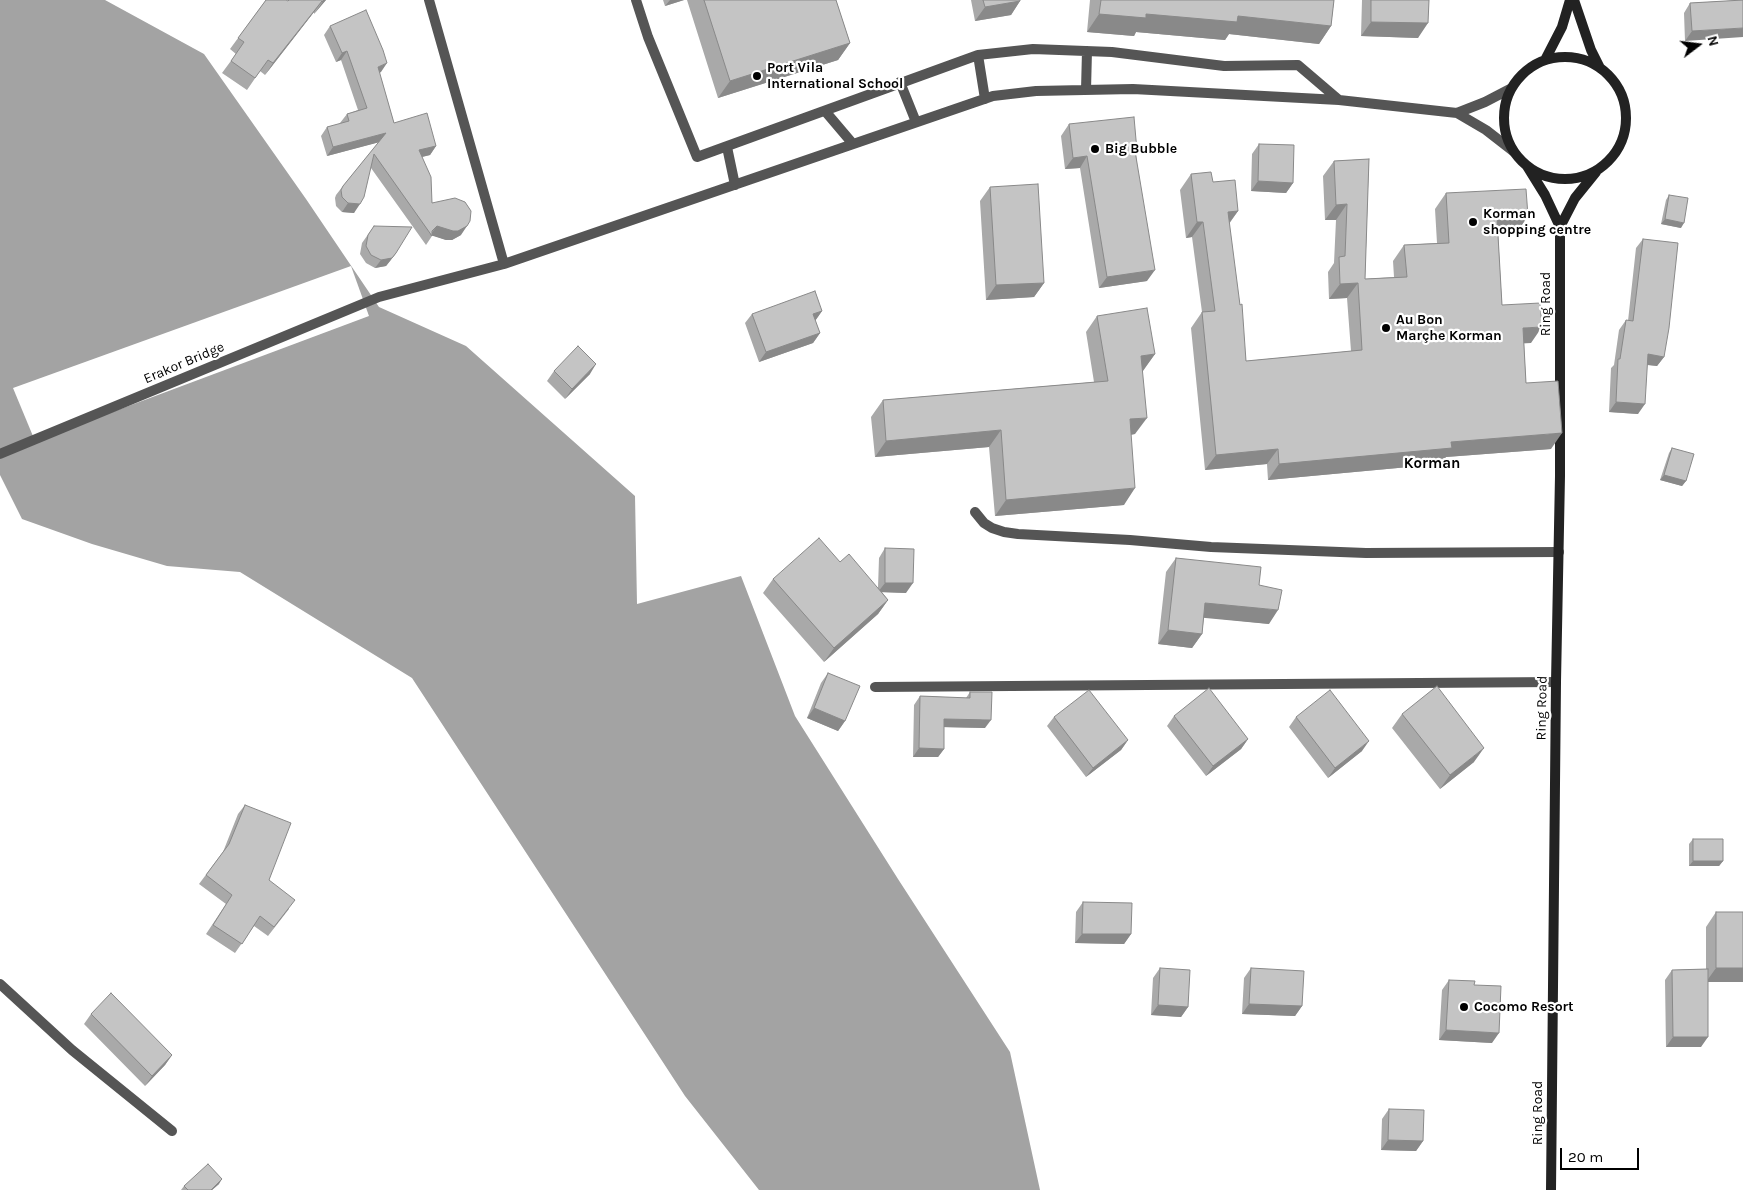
<!DOCTYPE html>
<meta charset="utf-8">
<style>
body{margin:0}
#map{position:relative;width:1743px;height:1190px;overflow:hidden;background:#fff;font-family:Karla,sans-serif}
canvas{display:block}
.north{position:absolute;left:1673px;top:20px;width:50px;height:50px;-webkit-text-stroke:4px #fff;paint-order:stroke;rotate:75deg;font-size:14px;font-weight:700;line-height:20px;text-align:center;color:#000}
.north::after{content:'';display:block;margin:auto;width:18px;height:22px;background:#000;clip-path:polygon(50% 0,100% 100%,50% 72%,0 100%)}
.scale{position:absolute;left:1560px;top:1148px;width:79px;height:22px;box-sizing:border-box;border:2px solid #000;border-top:0;padding-left:6px;font-size:15px;line-height:18px;white-space:nowrap;color:#000;-webkit-text-stroke:4px #fff;paint-order:stroke}
</style>
<div id="map">
<canvas width="1743" height="1190"></canvas>
<div class="north">N</div>
<div class="scale">20 m</div>
</div>
<script>
const g = document.querySelector('canvas').getContext('2d');
g.lineJoin = 'round';
function fillPath(path, color) { g.fillStyle = color; g.fill(path, 'evenodd'); }
const poly = rows => new Path2D(rows.map(r => 'M' + r).join(''));
function stroke(path, color, width, dash) { g.strokeStyle = color; g.lineWidth = width; g.lineCap = dash ? 'butt' : 'round'; g.setLineDash(dash || []); g.stroke(path); }
function label(font, color, halo, rows, align = 'center') {
  g.font = font + ' Karla,sans-serif'; g.lineWidth = 4.5; g.setLineDash([]); g.textBaseline = 'middle'; g.strokeStyle = halo; g.fillStyle = color; for (const [text, x, y, turn = 0] of rows) {
    g.save(); g.translate(x, y); g.rotate((+turn || 0) * Math.PI / 180); g.textAlign = isNaN(turn) ? turn : align; if (halo) g.strokeText(text, 0, 0); g.fillText(text, 0, 0); g.restore();
  }
}
const water = poly([
 [0,0,105,0,204,54,306,199,379,307,466,346,635,496,637,604,741,576,795,716,898,879,1010,1052,1040,1190,759,1190,685,1096,412,678,240,572,167,566,92,544,22,519,0,475]
]);
const pier = poly([
 [351,266,369,316,35,441,13,388]
]);
const minor = poly([
 [429,0,504,264],
 [636,0,648,37,697,157,978,55,1033,49,1112,52,1224,66,1298,65,1339,100],
 [978,55,985,99],
 [900,82,916,122],
 [1086,90,1087,51],
 [825,111,853,144],
 [1457,113,1485,102,1510,89],
 [727,147,735,185],
 [0,454,379,297,504,264,993,96,1036,91,1133,89,1339,100,1457,113,1486,130,1513,151],
 [975,512,984,523,992,528,1004,532,1018,534,1130,540,1211,547,1366,553,1559,552],
 [875,687,1556,682],
 [0,984,72,1050,172,1131]
]);
const secondary = poly([
 [1574,0,1591,50,1600,68],
 '1504 118a61 61 0 1 1 122 0a61 61 0 1 1-122 0Z',
 [1545,60,1562,27,1570,0],
 [1527,166,1545,195,1560,227,1560,476,1556,682,1551,1190],
 [1560,227,1575,198,1596,172]
]);
const wall = poly([
 [266,0,288,1,326,0,314,14,314,12,265,75,260,71,247,90,222,73,236,54,230,49],
 [663,0,684,0,665,6],
 [687,0,836,0,850,43,838,60,718,98],
 [971,0,1020,0,1020,1,1011,15,975,21],
 [1090,0,1334,0,1331,26,1319,44,1229,34,1225,40,1136,32,1134,36,1087,32],
 [1362,0,1429,0,1418,38,1361,36],
 [1743,0,1685,41,1684,13,1690,3],
 [330,26,381,72,379,73,394,123,436,146,430,155,422,157,432,203,461,235,452,240,446,240,432,235,432,236,426,245,371,168,354,213,342,212,336,206,335,198,336,195,343,186,379,142,327,156,321,136,327,127,341,124,340,123,347,114,358,110,341,60,336,62,324,35],
 [1069,124,1136,153,1147,281,1099,288,1080,168,1065,169,1061,136],
 [1259,144,1293,183,1286,193,1251,191,1252,154],
 [1369,159,1365,279,1394,277,1393,261,1404,245,1437,243,1435,209,1446,193,1528,216,1517,232,1498,233,1502,305,1531,343,1524,343,1526,383,1551,449,1446,457,1441,464,1268,480,1267,464,1205,470,1191,328,1202,312,1192,237,1186,238,1180,190,1191,174,1213,182,1238,211,1229,224,1246,361,1351,351,1347,298,1329,299,1328,272,1334,263,1336,220,1325,220,1323,176,1334,161],
 [990,187,1044,283,1034,297,986,300,980,201],
 [1669,195,1681,228,1661,224,1666,200],
 [374,226,396,253,390,261,386,266,375,268,366,263,360,254,362,243],
 [1643,239,1664,357,1657,366,1647,365,1638,414,1609,412,1611,368,1614,365,1619,330,1626,320,1628,321,1636,248],
 [822,311,815,321,820,333,813,343,759,362,745,323,752,314],
 [1097,316,1155,354,1142,371,1135,434,1131,435,1124,505,995,516,989,447,875,457,871,417,883,400,1094,382,1086,332],
 [554,371,590,374,565,399,547,381],
 [1672,448,1686,481,1682,486,1660,480,1669,453],
 [885,548,906,593,882,592,888,600,878,614,824,662,763,593,773,579,878,588,879,558],
 [1176,558,1259,585,1269,624,1204,617,1202,634,1192,648,1158,644,1166,572],
 [828,673,845,721,838,731,807,718,821,683],
 [970,692,985,728,944,727,944,749,938,757,913,757,914,705,920,696,966,698],
 [1402,714,1474,762,1440,789,1392,728],
 [1174,716,1248,739,1241,749,1206,776,1167,726],
 [1054,717,1128,740,1121,750,1086,777,1047,726],
 [1296,717,1362,751,1328,778,1289,727],
 [245,805,269,880,289,909,268,936,254,926,235,953,206,934,226,904,199,884,223,852,238,814],
 [1693,839,1723,861,1719,866,1689,866,1689,844],
 [1083,902,1131,934,1124,944,1075,943,1076,912],
 [1716,912,1743,912,1743,982,1708,982,1701,1047,1666,1047,1665,980,1672,970,1706,969,1706,927],
 [1160,968,1188,1007,1181,1017,1151,1015,1153,978],
 [1251,968,1302,1006,1295,1016,1242,1014,1244,978],
 [1449,980,1474,985,1492,1043,1439,1040,1442,990],
 [91,1014,172,1055,165,1065,145,1086,84,1024],
 [1389,1109,1423,1141,1416,1151,1381,1150,1382,1119],
 [219,1184,212,1190,181,1190,184,1186]
]);
const shadedWall = poly([
 [324,0,326,0,314,14],
 [670,0,684,0,665,6],
 [322,1,314,12,265,75,273,63],
 [1020,1,1011,15,975,21,985,7],
 [1099,14,1146,14,1238,16,1331,26,1319,44,1229,34,1225,40,1136,32,1134,36,1087,32],
 [1371,22,1428,23,1418,38,1361,36],
 [1743,28,1743,37,1685,41,1692,31],
 [850,43,838,60,718,98,730,81],
 [347,51,341,60,336,62,342,53],
 [387,63,381,72,371,76,378,67],
 [386,133,380,142,327,156,333,147],
 [436,146,430,155,413,159,419,150],
 [1087,156,1080,168,1065,169,1073,158],
 [1258,181,1293,183,1286,193,1251,191],
 [348,203,360,204,354,213,342,212],
 [1347,204,1336,220,1325,220,1336,205],
 [1238,211,1227,226,1228,212],
 [1528,216,1517,232,1486,234,1497,218],
 [1665,219,1684,223,1681,228,1661,224],
 [1197,222,1203,222,1192,237,1186,238],
 [437,226,467,226,461,235,452,240,446,240,430,235],
 [396,253,390,261,386,266,375,268,381,260],
 [1155,270,1147,281,1099,288,1107,277],
 [1044,283,1034,297,986,300,996,285],
 [1358,283,1347,298,1329,299,1340,284],
 [822,311,815,321,813,314],
 [1542,327,1531,343,1512,344,1523,328],
 [820,333,813,343,759,362,766,352],
 [1155,354,1143,371,1130,373,1141,356],
 [1648,354,1664,357,1657,366,1641,364],
 [596,364,590,374,565,399,572,389],
 [1616,402,1645,404,1638,414,1609,412],
 [1147,418,1135,434,1118,436,1130,419],
 [1001,430,989,447,875,457,886,441],
 [1562,433,1551,449,1446,457,1441,464,1268,480,1279,464,1451,442],
 [1278,449,1267,464,1205,470,1216,455],
 [1664,475,1686,481,1682,486,1660,480],
 [1135,488,1124,505,995,516,1006,500],
 [885,583,913,583,906,593,878,592],
 [888,600,878,614,824,662,834,648],
 [1205,603,1278,610,1269,624,1195,617],
 [1168,630,1202,634,1192,648,1158,644],
 [814,708,845,721,838,731,807,718],
 [944,719,991,720,985,728,939,727],
 [1248,739,1241,749,1206,776,1213,766],
 [1128,740,1121,750,1086,777,1093,768],
 [1369,741,1362,751,1328,778,1335,768],
 [919,748,944,749,938,757,913,757],
 [1484,748,1474,762,1440,789,1450,775],
 [1693,861,1723,861,1719,866,1689,866],
 [1082,934,1131,934,1124,944,1075,943],
 [1716,968,1743,968,1743,982,1706,982],
 [1249,1004,1302,1006,1295,1016,1242,1014],
 [1158,1005,1188,1007,1181,1017,1151,1015],
 [1446,1030,1499,1033,1492,1043,1439,1040],
 [1673,1037,1708,1037,1701,1047,1666,1047],
 [172,1055,165,1065,145,1086,152,1076],
 [1388,1140,1423,1141,1416,1151,1381,1150],
 [222,1179,219,1184,212,1190,211,1190]
]);
const building = poly([
 [266,0,286,0,288,1,289,0,324,0,322,2,322,1,273,63,268,60,255,78,231,61,244,42,238,38,266,0],
 [704,0,836,0,850,43,730,81,704,0],
 [983,0,1020,0,1020,1,985,7,983,0],
 [1101,0,1334,0,1331,26,1238,16,1237,22,1146,14,1146,18,1099,14,1101,0],
 [1371,0,1429,0,1428,23,1371,22,1371,0],
 [1743,0,1743,28,1692,31,1690,3,1743,0],
 [366,10,383,50,387,63,378,67,394,123,427,113,436,146,419,150,431,177,432,203,455,198,465,202,471,211,470,221,467,226,458,231,453,231,437,226,432,231,432,236,374,154,364,197,360,204,348,203,342,197,341,190,343,186,386,133,333,147,327,127,349,121,347,114,367,108,347,51,342,53,330,26,366,10],
 [1134,117,1137,151,1135,151,1155,270,1107,277,1087,156,1073,158,1069,124,1134,117],
 [1259,144,1294,145,1293,183,1258,181,1259,144],
 [1369,159,1365,279,1407,277,1404,245,1449,243,1446,193,1526,189,1528,216,1497,218,1502,305,1540,303,1542,327,1523,328,1526,383,1558,381,1562,433,1451,442,1452,448,1279,464,1278,449,1216,455,1202,312,1215,311,1203,222,1197,222,1191,174,1211,172,1213,182,1235,180,1238,211,1228,212,1240,305,1242,304,1246,361,1362,350,1358,283,1340,284,1339,257,1345,256,1347,204,1336,205,1334,161,1369,159],
 [1038,184,1044,283,996,285,990,187,1038,184],
 [1669,195,1688,198,1684,223,1665,219,1669,195],
 [374,226,412,227,396,253,392,258,381,260,371,255,366,246,368,235,374,226],
 [1643,239,1678,243,1669,328,1664,357,1648,354,1645,404,1616,402,1618,359,1620,359,1626,320,1633,321,1643,239],
 [815,291,822,311,813,314,820,333,766,352,752,314,815,291],
 [1147,308,1155,354,1141,356,1147,418,1130,419,1135,488,1006,500,1001,430,886,441,883,400,1108,381,1097,316,1147,308],
 [578,346,596,364,572,389,554,371,578,346],
 [1672,448,1694,454,1686,481,1664,475,1672,448],
 [819,538,840,562,849,554,888,600,834,648,773,579,819,538],
 [885,548,914,549,913,583,885,583,885,548],
 [1176,558,1261,567,1259,585,1282,590,1278,610,1205,603,1202,634,1168,630,1176,558],
 [828,673,860,686,845,721,814,708,828,673],
 [1437,686,1484,748,1450,775,1402,714,1437,686],
 [1209,688,1248,739,1213,766,1174,716,1209,688],
 [1089,690,1128,740,1093,768,1054,717,1089,690],
 [1330,690,1369,741,1335,768,1296,717,1330,690],
 [970,692,992,692,991,720,944,719,944,749,919,748,920,696,970,698,970,692],
 [245,805,291,823,269,880,295,900,274,927,260,916,242,944,213,925,232,895,206,875,229,844,245,805],
 [1693,839,1723,839,1723,861,1693,861,1693,839],
 [1083,902,1132,903,1131,934,1082,934,1083,902],
 [1716,912,1743,912,1743,968,1716,968,1716,912],
 [1160,968,1190,970,1188,1007,1158,1005,1160,968],
 [1251,968,1304,971,1302,1006,1249,1004,1251,968],
 [1708,969,1708,1037,1673,1037,1672,970,1708,969],
 [1449,980,1475,981,1474,985,1501,986,1499,1033,1446,1030,1449,980],
 [111,993,172,1055,152,1076,91,1014,111,993],
 [1389,1109,1424,1110,1423,1141,1388,1140,1389,1109],
 [208,1164,222,1179,211,1190,188,1190,184,1186,208,1164]
]);
const markers = [
 [757,76,5,"#000"],
 [1095,149,5,"#000"],
 [1473,222,5,"#000"],
 [1386,328,5,"#000"],
 [1464,1007,5,"#000"]
];
const poiNames = [
 ["Port Vila",767,68],
 ["International School",767,84],
 ["Big Bubble",1105,149],
 ["Korman",1483,214],
 ["shopping centre",1483,230],
 ["Au Bon",1396,320],
 ["Marçhe Korman",1396,336],
 ["Cocomo Resort",1474,1007]
];
const streetNames = [
 ["Ring Road",1546,304,-90],
 ["Erakor Bridge",184,363,-23],
 ["Ring Road",1542,708,-89],
 ["Ring Road",1538,1113,-90]
];
const neighbourhoodNames = [
 ["Korman",1432,464]
];
fillPath(water, '#a3a3a3');
fillPath(pier, '#fff');
stroke(minor, '#555', 10);
stroke(secondary, '#222', 10);
fillPath(wall, '#a9a9a9');
fillPath(shadedWall, '#898989');
fillPath(building, '#c4c4c4');
stroke(building, '#898989', 1);
for (const [x, y, r, color] of markers) { const dot = new Path2D(); dot.arc(x, y, r, 0, 2 * Math.PI); g.fillStyle = color; g.fill(dot); stroke(dot, '#fff', 2); }
label('bold 14px', '#000', '#fff', poiNames, 'left');
label('14px', '#000', '#fff', streetNames);
label('bold 15px', '#000', '#fff', neighbourhoodNames);
</script>
